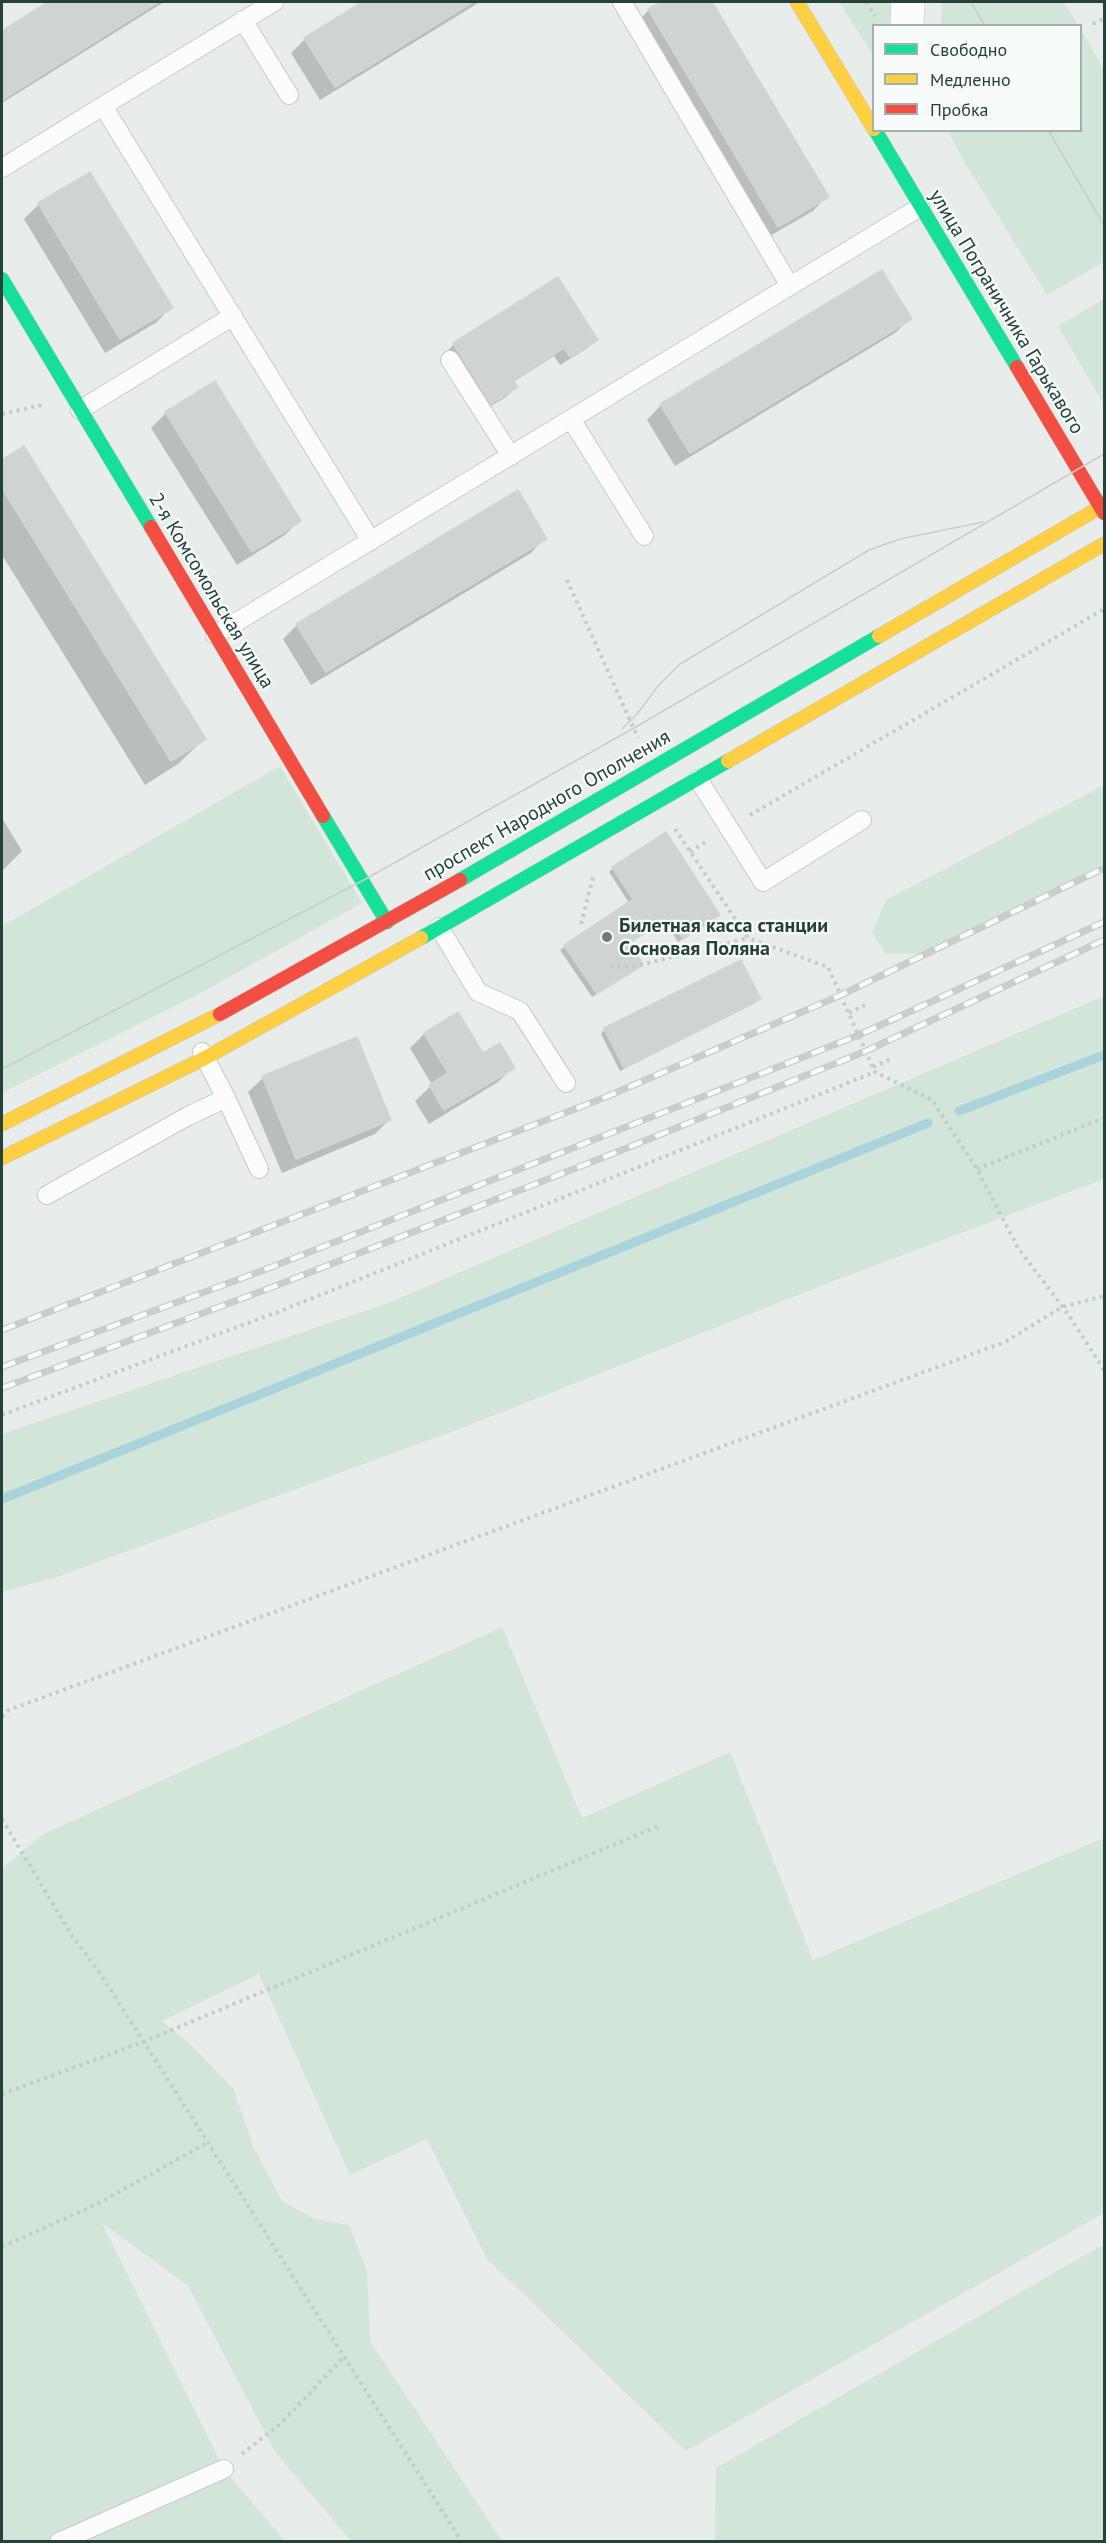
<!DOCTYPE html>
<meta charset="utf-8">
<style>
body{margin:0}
#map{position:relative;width:1106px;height:2543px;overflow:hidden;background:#e8edeb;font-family:"PT Sans",sans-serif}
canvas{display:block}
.frame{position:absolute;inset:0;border:3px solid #24423a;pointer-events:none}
.legend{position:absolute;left:872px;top:24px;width:210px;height:108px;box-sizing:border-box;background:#f7fbf9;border:2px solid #a3b1ad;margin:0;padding:8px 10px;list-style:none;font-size:18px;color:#24423a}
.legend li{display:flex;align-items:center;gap:12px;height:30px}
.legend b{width:30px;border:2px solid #a3b1ad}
</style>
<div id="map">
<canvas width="1106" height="2543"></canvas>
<div class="frame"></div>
<ul class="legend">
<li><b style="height:8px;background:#16e098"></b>Свободно</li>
<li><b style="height:8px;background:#ffcf43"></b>Медленно</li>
<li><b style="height:8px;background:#f24e42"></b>Пробка</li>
</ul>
</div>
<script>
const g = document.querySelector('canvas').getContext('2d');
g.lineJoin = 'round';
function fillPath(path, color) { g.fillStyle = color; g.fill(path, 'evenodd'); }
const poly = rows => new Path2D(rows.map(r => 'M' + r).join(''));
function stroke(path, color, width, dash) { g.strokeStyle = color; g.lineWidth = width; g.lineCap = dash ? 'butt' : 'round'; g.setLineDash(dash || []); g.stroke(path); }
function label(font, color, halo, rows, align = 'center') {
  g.font = font + ' "PT Sans",sans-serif'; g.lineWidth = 4.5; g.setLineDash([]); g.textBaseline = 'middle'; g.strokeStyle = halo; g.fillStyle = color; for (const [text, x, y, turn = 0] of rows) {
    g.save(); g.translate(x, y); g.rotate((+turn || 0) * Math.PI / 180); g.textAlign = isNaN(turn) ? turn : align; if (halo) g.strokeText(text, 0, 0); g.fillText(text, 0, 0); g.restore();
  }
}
const green = poly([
 [839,2,894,2,894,25,874,26,873,55],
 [942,2,1064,2,1078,25,941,25],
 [1081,29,1104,70,1104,262,1047,295,962,158,948,131,1080,130],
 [1104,299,1104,405,1058,326],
 [280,766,362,903,208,989,2,1093,2,926],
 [1104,785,1104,863,931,953,886,954,872,933,886,900],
 [1104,996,1104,1179,826,1284,467,1426,60,1576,2,1592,2,1434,388,1303],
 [502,1627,582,1818,730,1752,813,1960,1104,1838,1104,2213,686,2451,487,2259,427,2139,350,2175,259,1974,162,2021,189,2043,233,2088,254,2148,282,2201,315,2219,349,2225,367,2271,370,2341,502,2541,351,2541,275,2452,188,2286,102,2223,224,2469,285,2541,2,2541,2,1869,43,1834],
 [1104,2244,1104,2541,715,2541,716,2468]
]);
const shadow = poly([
 [51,2,164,2,2,103,2,32],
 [365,2,480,2,320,100,291,53,305,39],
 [664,2,710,2,827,196,813,211,763,240,634,25,649,10],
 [90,174,171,307,157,322,105,353,24,219,38,205],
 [558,279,596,340,586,349,560,365,554,356,513,382,516,387,506,397,481,412,444,354,454,344],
 [910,319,895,333,675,466,647,420,661,405],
 [214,383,300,520,285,535,237,565,151,428,166,413],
 [23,448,204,739,178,764,145,785,2,555,2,462],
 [545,538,531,553,311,685,283,639,297,625],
 [2,818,22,851,2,871],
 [613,868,718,915,678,942,664,920,630,943,636,969,592,997,560,950,629,903,609,872],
 [759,998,755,1003,620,1071,601,1034,605,1029],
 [458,1014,483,1055,513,1067,498,1082,429,1124,415,1101,432,1085,410,1048,424,1034],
 [263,1078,390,1119,375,1134,282,1173,248,1092]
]);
const stream = poly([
 [959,1111,1104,1055],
 [2,1499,928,1123]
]);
const building = poly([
 [48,2,158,2,2,100,2,31,48,2],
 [362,2,473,2,335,87,304,38,362,2],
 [661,2,712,2,829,197,778,227,648,9,661,2],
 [90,172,173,308,120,339,38,203,90,172],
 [882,270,912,319,690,453,660,404,882,270],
 [558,277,598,340,570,357,564,348,513,380,518,387,491,404,453,343,558,277],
 [215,381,301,521,252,552,165,412,215,381],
 [24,446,206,739,171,761,2,488,2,460,24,446],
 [518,490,547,539,326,672,296,624,518,490],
 [666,832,720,915,683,939,669,917,631,942,643,965,597,994,564,945,633,899,612,867,666,832],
 [741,960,761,999,624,1068,604,1028,741,960],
 [458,1012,483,1053,500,1043,515,1068,444,1110,429,1085,448,1073,424,1033,458,1012],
 [357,1037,391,1120,296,1159,262,1076,357,1037]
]);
const path = poly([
 [866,2,875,16],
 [1093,24,1104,18],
 [2,414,42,405],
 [567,580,638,738],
 [750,815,1104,609],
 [675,829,748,938,828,967,875,1072,932,1100,977,1169,1018,1248,1068,1314,1104,1370],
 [690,852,707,841],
 [581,924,593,877],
 [610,967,636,966,748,938],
 [849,1013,865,1005],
 [873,1067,893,1058],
 [977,1169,1104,1118],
 [2,1415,283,1310,875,1072],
 [2,1717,9,1710,1005,1342,1062,1307,1104,1296],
 [2,1819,72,1936,98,1970,462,2542],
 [2,2094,143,2042,661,1825],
 [2,2247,99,2203,207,2143],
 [242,2454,281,2423,343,2358]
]);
const lane = poly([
 [274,2,103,106,371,541],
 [622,2,790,286],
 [243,20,289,95],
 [2,168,103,106],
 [450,360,511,456],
 [80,410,233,316],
 [571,419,644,536],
 [215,635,920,207],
 [698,779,763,882,862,820],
 [439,927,478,992,520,1011,566,1083],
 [202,1052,226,1098,259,1169],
 [47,1195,188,1116,226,1098],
 [59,2542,224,2469]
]);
const street = poly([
 [907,26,908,2]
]);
const fast = poly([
 [875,130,1017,367],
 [2,279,151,527],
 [323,816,387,922],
 [460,880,879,636],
 [421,938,728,761]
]);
const slow = poly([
 [797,2,874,129],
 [879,636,1104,505],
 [728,761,1104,544],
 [2,1124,220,1014],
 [2,1158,205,1058,421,938]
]);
const jam = poly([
 [1017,367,1104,513],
 [151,527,323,816],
 [220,1014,460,880]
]);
const tram = poly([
 [971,2,985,26],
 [1048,130,1104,225],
 [622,729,638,713,658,686,680,664,869,550,900,539,983,522],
 [2,1069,362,881,634,728,1104,454]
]);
const rail = poly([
 [2,1330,606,1097,841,995,1104,868],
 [2,1367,264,1270,859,1035,1104,922],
 [2,1388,270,1288,617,1152,866,1051,1104,940]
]);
const markers = [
 [607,937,6,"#697e78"]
];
const streetNames = [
 ["улица Пограничника Гарькавого",1006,312,59],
 ["2-я Комсомольская улица",211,591,59],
 ["проспект Народного Ополчения",547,806,-30]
];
const poiNames = [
 ["Билетная касса станции",619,926],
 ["Сосновая Поляна",619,949]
];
fillPath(green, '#d1e6d8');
fillPath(shadow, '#0003');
stroke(stream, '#a9d4db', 9);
fillPath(building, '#cfd4d2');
stroke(building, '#d1d6d4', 1.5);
stroke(lane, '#c5cac8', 20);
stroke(street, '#c5cac8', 34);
stroke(fast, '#c3cbc8', 15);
stroke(slow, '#c3cbc8', 15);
stroke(jam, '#c3cbc8', 15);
stroke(path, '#c3ccca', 4, [3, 4.5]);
stroke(lane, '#fcfcfc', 18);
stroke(street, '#fcfcfc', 33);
stroke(fast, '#16e098', 14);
stroke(slow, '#ffcf43', 14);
stroke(jam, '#f24e42', 14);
stroke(tram, '#c9cdcc', 1.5);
stroke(rail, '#c9cdcc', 7);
stroke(rail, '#f7fbf9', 4.5, [14]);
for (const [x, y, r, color] of markers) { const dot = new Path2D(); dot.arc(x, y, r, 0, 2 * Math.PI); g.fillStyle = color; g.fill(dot); stroke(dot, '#f7fbf9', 2); }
label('20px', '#24423a', '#f7fbf9', streetNames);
label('bold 20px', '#24423a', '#f7fbf9', poiNames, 'left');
</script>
